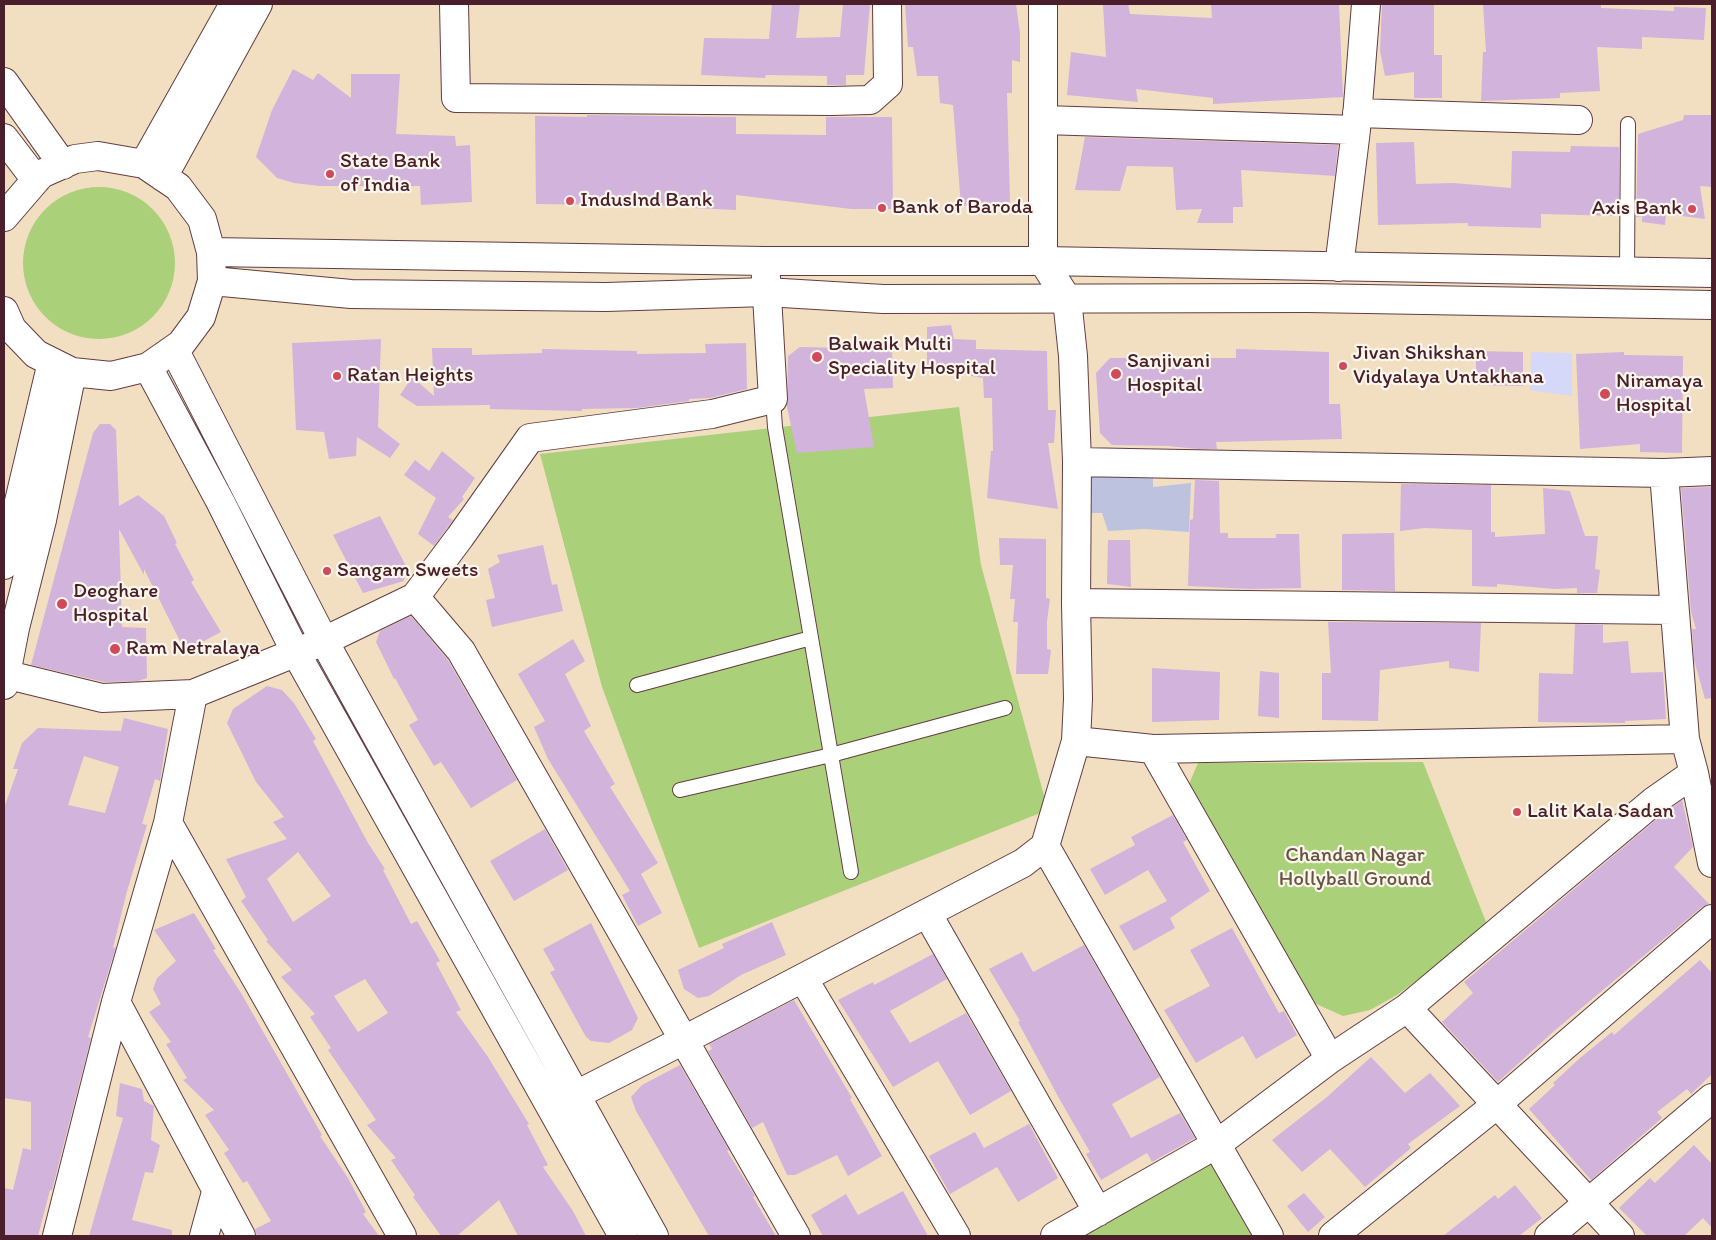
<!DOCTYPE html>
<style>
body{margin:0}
#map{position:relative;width:1716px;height:1240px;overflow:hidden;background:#f2dfc1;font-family:Itim,sans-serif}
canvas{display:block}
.frame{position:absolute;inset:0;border:5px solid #4a1f2b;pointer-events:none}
</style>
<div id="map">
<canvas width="1716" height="1240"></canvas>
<div class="frame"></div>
</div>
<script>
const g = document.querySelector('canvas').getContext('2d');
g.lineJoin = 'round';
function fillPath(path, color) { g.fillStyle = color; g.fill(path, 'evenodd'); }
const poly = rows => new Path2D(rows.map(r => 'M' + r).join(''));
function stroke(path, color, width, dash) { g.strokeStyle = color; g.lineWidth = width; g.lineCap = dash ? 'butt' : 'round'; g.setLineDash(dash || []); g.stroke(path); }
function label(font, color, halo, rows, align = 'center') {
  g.font = font + ' Itim,sans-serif'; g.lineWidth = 4.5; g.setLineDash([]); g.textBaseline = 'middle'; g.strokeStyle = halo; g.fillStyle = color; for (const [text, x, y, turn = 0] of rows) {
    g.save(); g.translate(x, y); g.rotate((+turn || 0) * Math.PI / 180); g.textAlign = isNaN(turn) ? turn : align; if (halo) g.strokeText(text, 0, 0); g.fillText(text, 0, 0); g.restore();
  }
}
const built = poly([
 [1531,352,1572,353,1572,396,1530,390]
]);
const industrial = poly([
 [1087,469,1153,472,1153,487,1191,483,1189,532,1145,529,1108,531,1102,513,1086,513]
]);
const green = poly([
 '23 263a76 76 0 1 1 152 0a76 76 0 1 1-152 0Z',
 [959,407,981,565,1048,810,699,948,602,687,540,454],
 [1423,762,1488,927,1397,995,1370,1010,1343,1016,1314,1003,1189,784,1198,763],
 [1213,1158,1255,1236,1077,1236]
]);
const building = poly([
 [772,4,800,4,796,38,840,37,843,4,870,4,864,75,846,75,846,85,827,85,827,76,766,75,765,78,701,75,704,38,769,39],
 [905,4,1016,4,1020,33,1020,62,1012,60,1012,93,1007,93,1010,202,961,206,953,105,940,103,938,76,917,76,913,47,908,47],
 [1103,4,1128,4,1130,14,1212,18,1211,4,1339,4,1343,97,1213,104,1213,98,1136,89,1138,102,1067,95,1071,52,1106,57],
 [1382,4,1434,4,1434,55,1442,55,1442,98,1414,98,1414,72,1385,76,1380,51],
 [1483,4,1601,4,1601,8,1674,11,1674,7,1706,8,1704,40,1642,37,1642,49,1597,47,1600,91,1560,93,1560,98,1481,101,1483,52,1486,52],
 [293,69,313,80,318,73,351,98,351,74,400,74,396,134,455,136,456,146,470,145,472,202,421,205,420,186,320,186,294,183,277,178,256,157,272,110],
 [587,115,736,117,736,134,826,135,826,117,892,117,893,209,851,209,736,195,736,210,691,208,691,206,536,204,535,116,587,117],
 [1684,115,1712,115,1712,187,1700,186,1705,219,1666,214,1665,225,1642,222,1642,217,1636,217,1638,134,1683,120],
 [1085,137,1338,145,1335,176,1241,170,1243,207,1233,207,1233,223,1197,223,1202,209,1176,210,1173,167,1127,166,1120,191,1075,190],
 [1414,142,1416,184,1454,183,1511,188,1512,151,1570,152,1571,146,1619,147,1619,216,1541,214,1541,228,1468,226,1468,223,1378,225,1376,143],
 [951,325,954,339,976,340,976,349,1047,351,1048,410,1056,410,1054,443,1048,443,1058,509,987,498,991,451,993,451,992,398,984,398,983,378,927,368,927,327],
 [381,339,378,427,400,444,390,458,357,437,356,456,329,459,324,432,296,430,292,343],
 [746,343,747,389,710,398,689,399,689,401,637,408,582,409,582,411,490,409,490,405,417,406,400,395,412,377,434,396,432,348,472,348,472,355,542,353,542,349,637,351,637,354,706,353,705,344],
 [800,347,892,349,893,388,864,389,874,447,797,453,787,407,788,356],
 [1236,349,1329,352,1329,404,1340,404,1342,439,1216,442,1217,449,1197,449,1168,446,1112,445,1100,433,1096,373,1110,358,1236,358],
 [1476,351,1523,352,1523,386,1476,385],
 [1624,352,1624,355,1683,356,1682,453,1640,452,1640,444,1580,449,1576,354],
 [100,424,110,424,116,430,119,506,138,495,164,516,177,543,175,544,194,580,191,582,221,632,185,651,144,569,144,575,119,529,122,627,146,628,147,678,138,681,104,682,31,665,93,433],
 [442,451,475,478,462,497,464,499,448,517,453,520,434,546,418,534,436,498,404,475,415,460,429,471],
 [1195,480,1219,481,1220,533,1228,533,1228,538,1276,538,1276,534,1299,534,1301,588,1250,589,1188,586,1190,520,1193,519],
 [1401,484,1491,485,1491,532,1495,532,1495,537,1545,534,1543,488,1570,491,1585,536,1598,536,1595,569,1600,570,1597,593,1577,593,1577,588,1555,589,1497,584,1497,587,1472,586,1472,530,1425,528,1400,531],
 [1712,487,1712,698,1705,699,1694,660,1692,629,1696,629,1691,612,1681,488],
 [380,516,406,566,404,581,363,593,333,535],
 [1394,533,1395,591,1342,590,1342,534],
 [999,538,1046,539,1046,598,1050,599,1047,621,1047,649,1051,650,1048,674,1016,674,1018,622,1013,622,1015,599,1010,599,1013,565,1000,565],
 [1108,540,1130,540,1131,587,1107,584],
 [543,545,552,585,557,584,563,611,492,627,486,600,495,598,488,569,500,562,497,555],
 [411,616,448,660,517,780,471,808,441,762,434,766,409,725,418,720,395,678,394,679,376,642,380,631],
 [1328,622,1481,623,1479,672,1449,668,1449,661,1380,670,1378,721,1322,720,1322,673,1331,673],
 [1575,624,1603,625,1603,643,1628,641,1631,673,1663,672,1666,719,1625,721,1625,723,1538,722,1539,673,1573,674],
 [573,639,585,661,565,674,591,726,584,731,615,784,610,787,658,863,641,874,662,913,638,926,622,895,630,891,548,759,534,727,545,721,518,674],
 [1152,668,1220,672,1219,720,1152,722],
 [1260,671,1279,673,1279,718,1258,716],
 [267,686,282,690,294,703,316,739,313,741,368,843,385,869,383,870,411,924,417,921,440,961,436,963,461,1010,456,1012,488,1057,529,1124,527,1125,548,1165,543,1167,573,1211,586,1236,518,1236,499,1200,457,1236,441,1236,413,1197,415,1195,391,1160,396,1158,367,1125,376,1120,328,1050,331,1048,310,1017,315,1014,281,977,292,970,266,941,268,940,241,901,246,897,226,859,287,839,273,822,284,817,256,782,227,723,233,709],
 [298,852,331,896,293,922,267,879],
 [365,979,388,1013,358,1032,334,996],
 [124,718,168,729,160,781,155,779,142,824,147,825,127,891,113,948,116,947,88,1037,91,1038,52,1190,50,1190,38,1236,4,1236,4,1188,13,1190,23,1148,31,1150,31,1102,4,1098,4,808,18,769,13,769,22,743,38,728,121,731],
 [84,756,119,767,105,813,68,805],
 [1682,800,1693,847,1674,867,1709,904,1702,907,1554,1031,1498,1082,1442,1022,1473,993,1464,982,1664,813],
 [1173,815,1187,840,1183,842,1210,891,1170,918,1175,928,1134,951,1119,926,1167,901,1148,870,1105,895,1090,869,1135,845,1131,837],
 [545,829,568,870,514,901,490,861],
 [194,913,216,949,213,950,241,993,322,1135,320,1136,348,1178,366,1212,363,1214,379,1236,257,1236,255,1229,271,1221,247,1181,243,1183,224,1153,229,1150,205,1115,214,1110,183,1080,187,1078,166,1044,171,1042,149,1012,161,1004,153,989,157,978,176,961,154,930],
 [772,922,786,955,741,975,709,996,698,998,684,989,678,970,724,948,722,944],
 [591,923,638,1018,632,1030,609,1043,591,1041,586,1037,550,972,555,970,543,949],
 [1232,928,1279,1013,1284,1011,1297,1035,1256,1059,1243,1036,1196,1063,1164,1010,1210,986,1190,950],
 [1084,945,1160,1077,1112,1104,1131,1138,1180,1113,1195,1138,1152,1162,1147,1153,1101,1180,1086,1154,1090,1152,1060,1100,1018,1022,1020,1021,989,969,1022,952,1033,972],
 [933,954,947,979,890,1011,910,1043,966,1013,1011,1091,970,1115,938,1061,893,1087,838,1000,873,982,874,985],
 [1700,960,1712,973,1712,1074,1691,1094,1687,1089,1657,1112,1662,1118,1591,1180,1529,1109,1555,1085,1553,1083,1580,1058,1612,1032,1614,1035],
 [794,1000,852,1098,850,1099,882,1156,848,1176,837,1155,795,1175,787,1175,763,1122,752,1128,708,1051,712,1049,709,1044],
 [1371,1057,1405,1093,1430,1073,1460,1106,1408,1144,1411,1148,1365,1187,1330,1149,1302,1172,1272,1140,1327,1097],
 [680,1065,729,1150,727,1151,755,1196,753,1197,776,1236,709,1236,636,1111,631,1097,642,1085],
 [120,1083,142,1089,144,1101,154,1106,151,1140,160,1145,153,1173,145,1172,132,1220,172,1230,172,1236,89,1236,123,1118,116,1116],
 [1029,1124,1058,1178,1018,1202,997,1167,950,1194,929,1156,975,1132,984,1148],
 [1694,1145,1712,1164,1712,1228,1703,1218,1684,1236,1647,1236,1619,1208,1650,1178,1655,1183],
 [1515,1185,1542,1218,1519,1236,1443,1236,1495,1195,1498,1199],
 [903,1191,928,1236,823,1236,811,1215,846,1194,858,1215],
 [1304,1193,1325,1217,1308,1232,1287,1206]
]);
const lane = poly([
 [1627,271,1628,124],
 [773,399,775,427,851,872],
 [637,685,811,638],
 [680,790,831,755,1005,708]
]);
const street = poly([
 [454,4,456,98,832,101,870,100,888,84,887,4],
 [1357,113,1578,120],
 [1044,120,1356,130],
 [1339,267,1356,130,1366,4],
 [1077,462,1664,473,1712,471],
 [415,597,460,537,530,438,712,414,773,399,765,261],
 [1076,603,1674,610],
 [4,674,102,698,193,694,324,641,415,597,461,651,796,1236],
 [1076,741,1153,749,1330,1059],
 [1153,749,1685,739],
 [1694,773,1712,863],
 [168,823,402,1236],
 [1045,846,1269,1236],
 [927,913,1098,1212],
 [803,978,956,1236],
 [116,1002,241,1236],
 [1407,1008,1620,1236],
 [553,1102,574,1096,684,1040,1023,863,1045,846,1076,741,1078,699,1076,603,1077,462,1073,356,1067,299,1043,261,1043,4],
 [57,1236,116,1002,168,823,193,694],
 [204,1236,216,1192],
 [1055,1236,1217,1144,1330,1059,1407,1008,1654,801,1694,773,1685,739,1664,473],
 [1333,1236,1496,1105,1712,919],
 [1549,1236,1712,1098]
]);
const secondary = poly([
 [4,82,63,165],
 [4,138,36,180],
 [144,164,234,4],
 [163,177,258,4],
 [4,217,41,174,75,159,98,156,144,164,178,187,202,219,211,252,212,281,201,317,181,344,148,367,111,376,72,372,36,354,12,329,4,311],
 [211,252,765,261,1043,261,1712,273],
 [212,281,351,294,606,297,766,292,883,299,1308,298,1712,305],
 [174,349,324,641,654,1236],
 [148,367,221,503,296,653,623,1236],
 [4,565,52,362],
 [4,685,15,628,42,520,72,372]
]);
const markers = [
 [330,174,5,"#d1495b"],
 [570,201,5,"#d1495b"],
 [882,208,5,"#d1495b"],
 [1692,209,5,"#d1495b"],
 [817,357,6,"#d1495b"],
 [1343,366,5,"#d1495b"],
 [1116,374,6,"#d1495b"],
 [337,376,5,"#d1495b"],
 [1605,394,6,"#d1495b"],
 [327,571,5,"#d1495b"],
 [62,604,6,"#d1495b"],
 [115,649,6,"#d1495b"],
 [1517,812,5,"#d1495b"]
];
const poiNames = [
 ["State Bank",340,162],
 ["of India",340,186],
 ["IndusInd Bank",580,201],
 ["Bank of Baroda",892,208],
 ["Axis Bank",1682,209,"right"],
 ["Balwaik Multi",828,345],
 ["Speciality Hospital",828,369],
 ["Jivan Shikshan",1353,354],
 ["Vidyalaya Untakhana",1353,378],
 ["Sanjivani",1127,362],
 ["Hospital",1127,386],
 ["Ratan Heights",347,376],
 ["Niramaya",1616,382],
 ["Hospital",1616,406],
 ["Sangam Sweets",337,571],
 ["Deoghare",73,592],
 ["Hospital",73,616],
 ["Ram Netralaya",126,649],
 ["Lalit Kala Sadan",1527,812]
];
const parkNames = [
 ["Chandan Nagar",1355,856],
 ["Hollyball Ground",1355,880]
];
fillPath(built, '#d5d8f9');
fillPath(industrial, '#bdc3de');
fillPath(green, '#abd07a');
fillPath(building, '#d2b3dc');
stroke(lane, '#633c42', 16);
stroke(street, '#633c42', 30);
stroke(secondary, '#633c42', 30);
stroke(lane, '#fff', 14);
stroke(street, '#fff', 28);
stroke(secondary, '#fff', 28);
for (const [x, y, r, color] of markers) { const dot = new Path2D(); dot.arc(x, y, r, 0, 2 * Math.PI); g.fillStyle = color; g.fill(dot); stroke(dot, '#fbf7ec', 2); }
label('21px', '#4a1f2b', '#fbf7ec', poiNames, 'left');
label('21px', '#675443', '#fbf7ec', parkNames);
</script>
